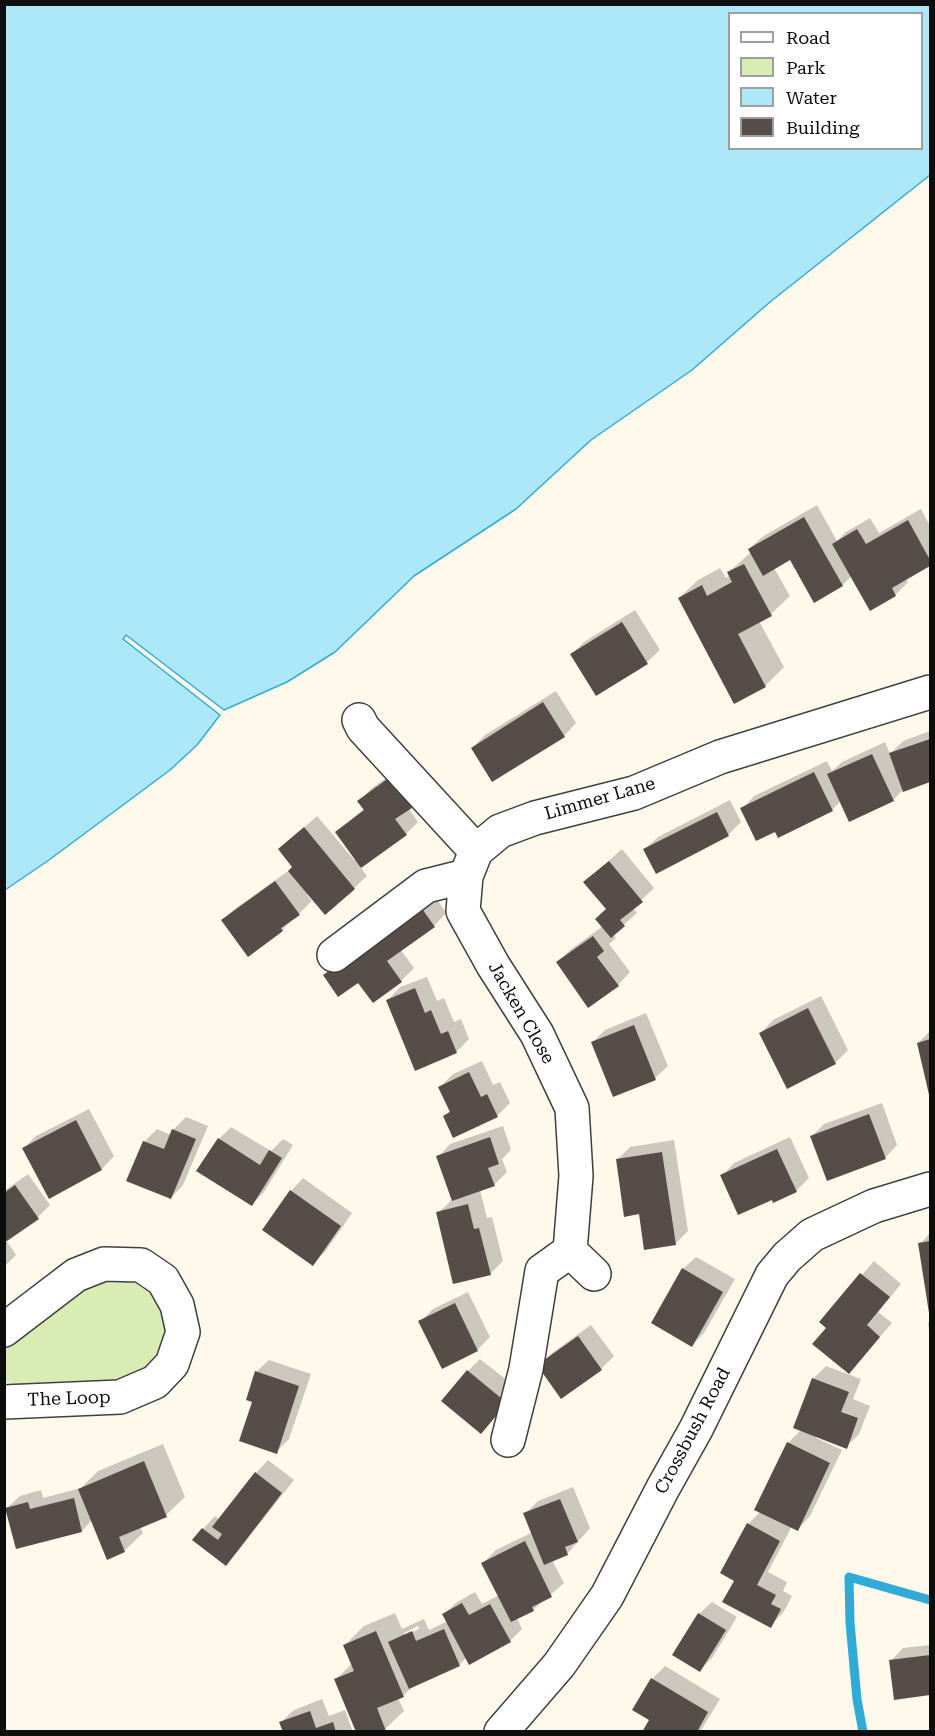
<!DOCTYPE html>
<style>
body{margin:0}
#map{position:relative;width:935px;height:1736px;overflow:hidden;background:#fff9ec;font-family:"Roboto Serif",serif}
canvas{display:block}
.frame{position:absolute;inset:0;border:6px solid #0d0d0d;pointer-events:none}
.legend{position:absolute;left:728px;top:12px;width:195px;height:138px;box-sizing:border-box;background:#fff;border:2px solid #9e9e9e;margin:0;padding:8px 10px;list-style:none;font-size:18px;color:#0d0d0d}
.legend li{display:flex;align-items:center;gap:12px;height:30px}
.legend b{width:30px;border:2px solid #9e9e9e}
</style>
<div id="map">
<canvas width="935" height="1736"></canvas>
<div class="frame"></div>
<ul class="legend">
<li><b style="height:8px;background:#fff"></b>Road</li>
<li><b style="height:16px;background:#d9ecb3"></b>Park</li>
<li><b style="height:16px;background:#ade8fa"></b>Water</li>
<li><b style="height:16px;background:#564c48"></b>Building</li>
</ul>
</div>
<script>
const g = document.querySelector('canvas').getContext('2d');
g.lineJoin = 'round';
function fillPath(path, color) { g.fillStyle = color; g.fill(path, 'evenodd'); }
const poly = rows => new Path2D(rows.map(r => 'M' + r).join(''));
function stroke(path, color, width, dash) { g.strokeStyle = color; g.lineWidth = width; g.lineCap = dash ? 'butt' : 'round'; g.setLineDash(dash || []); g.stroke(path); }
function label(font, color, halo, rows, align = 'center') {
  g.font = font + ' "Roboto Serif",serif'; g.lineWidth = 6; g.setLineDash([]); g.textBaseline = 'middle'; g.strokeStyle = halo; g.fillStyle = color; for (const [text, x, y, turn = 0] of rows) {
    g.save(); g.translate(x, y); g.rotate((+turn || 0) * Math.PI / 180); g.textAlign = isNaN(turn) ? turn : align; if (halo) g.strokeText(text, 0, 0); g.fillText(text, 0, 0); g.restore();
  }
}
const green = poly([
 [109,1275,141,1282,158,1296,167,1309,167,1345,138,1377,110,1386,19,1388,5,1381,4,1346,88,1282]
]);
const water = poly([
 [5,4,930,5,930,175,770,302,692,370,591,440,516,509,414,576,335,652,287,682,224,710,126,635,123,639,220,715,197,745,170,770,49,860,5,890,5,4],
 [730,14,922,14,922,148,730,148,730,14]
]);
const shadow = poly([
 [817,505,837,541,846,532,870,518,879,533,921,509,930,526,930,565,906,579,908,582,895,595,851,576,843,585,814,601,791,558,774,568,790,596,771,614,759,621,784,667,765,686,735,702,679,598,698,580,720,568,726,578,731,575,729,572,751,552,749,549,762,537],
 [635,610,660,650,647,662,597,694,572,654,584,642],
 [556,691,576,723,564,736,472,748,485,735],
 [930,731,930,780,903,790,893,800,841,801,832,810,776,830,742,809,754,796,827,761,832,771,842,762,885,742,890,754,903,741],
 [403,766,423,794,408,808,418,822,406,834,360,867,367,876,354,888,325,913,309,893,307,895,312,901,282,930,223,920,236,908,294,867,280,849,317,816,355,861,356,859,337,832,365,808,359,801,372,788],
 [730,800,741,822,728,835,645,849,658,837],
 [622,849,654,888,633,908,637,913,613,934,616,938,609,944,630,972,618,985,558,962,570,950,603,926,607,908,585,882],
 [434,895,446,913,434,926,400,949,414,968,401,981,359,980],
 [427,977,437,1001,444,998,454,1022,461,1019,469,1039,456,1052,388,1000,400,987],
 [821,996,848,1050,835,1063,761,1033,773,1020],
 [646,1013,668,1066,655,1078,614,1095,592,1043,605,1030],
 [930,1031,930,1096,918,1043],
 [482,1061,493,1085,500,1082,510,1103,497,1116,444,1116,451,1110,440,1087,453,1074],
 [882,1103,897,1145,885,1158,812,1136,824,1124],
 [89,1109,114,1156,102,1169,49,1197,24,1148,36,1136],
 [186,1117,208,1126,183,1185,171,1198,144,1142,157,1129,171,1135,173,1130],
 [503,1126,511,1150,502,1159,507,1172,494,1185,480,1190,487,1218,492,1217,503,1261,490,1274,438,1213,453,1199,438,1157,450,1144],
 [231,1127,271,1151,283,1139,293,1145,264,1192,252,1204,219,1139],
 [790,1137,809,1178,796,1191,774,1201,773,1198,722,1176,734,1163],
 [674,1140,688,1231,675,1244,640,1213,617,1160,630,1147],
 [28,1174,50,1205,38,1217,6,1240,16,1255,4,1267,4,1191],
 [303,1178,352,1213,325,1252,312,1264,291,1191],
 [930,1233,930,1309,920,1244],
 [696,1257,735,1279,704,1333,692,1345,683,1269],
 [874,1261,901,1284,878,1312,892,1323,849,1372,828,1328,821,1322],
 [468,1292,490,1337,477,1350,442,1367,420,1322,433,1309],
 [930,1320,930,1338,928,1323],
 [591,1325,614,1356,601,1369,539,1366,552,1353],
 [480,1359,518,1389,481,1432,468,1371],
 [269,1360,311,1374,289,1439,276,1452,254,1401,256,1372],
 [826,1366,861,1379,853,1399,870,1406,859,1434,846,1447,817,1436,816,1438,842,1450,810,1516,798,1529,792,1526,768,1572,787,1582,783,1591,792,1596,783,1613,770,1626,736,1580,748,1524,761,1511,788,1443,801,1430,795,1427,813,1379],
 [163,1444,185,1497,166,1515,140,1526,143,1533,124,1551,92,1520,82,1531,7,1508,20,1496,41,1490,43,1498,81,1488,98,1471],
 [268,1460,294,1480,238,1551,226,1564,203,1529,215,1516,220,1520,256,1473],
 [573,1487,590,1528,567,1554,552,1560,564,1583,533,1610,517,1618,522,1629,510,1641,467,1657,459,1665,414,1685,404,1695,398,1698,404,1711,385,1729,380,1732,357,1732,335,1680,353,1663,345,1645,364,1626,395,1613,402,1629,424,1619,429,1630,448,1621,444,1614,457,1602,475,1592,482,1604,499,1595,483,1563,496,1550,533,1532,525,1514,538,1501],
 [418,1626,419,1629,404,1636,404,1633],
 [712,1602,737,1617,712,1658,699,1671,699,1614],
 [930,1645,930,1693,896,1698,891,1661,903,1648],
 [665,1666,720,1699,700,1732,644,1732,651,1719,652,1679],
 [322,1699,329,1716,345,1710,353,1732,284,1732,281,1722,294,1710]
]);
const stream = poly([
 [863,1732,857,1699,850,1623,849,1577,930,1600]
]);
const building = poly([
 [804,517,843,586,814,603,790,560,763,576,748,549],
 [908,520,930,560,930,566,892,588,896,596,870,611,832,544,857,529,866,544],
 [744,564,772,616,738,634,766,687,734,704,678,598,702,585,707,596,732,582,727,572],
 [622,622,648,664,596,696,570,654],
 [543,702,565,737,492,782,471,748],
 [930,739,930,782,903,792,889,753],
 [872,754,894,801,849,822,827,774],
 [814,772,833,811,778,838,775,832,756,841,740,808],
 [390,777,412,808,395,819,407,835,361,868,335,832,364,810,357,801],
 [717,812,729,836,656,874,643,849],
 [304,827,355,889,325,915,288,871,292,867,278,849],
 [609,861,643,902,620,920,625,926,611,938,595,919,606,909,583,882],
 [275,881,300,915,281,928,283,931,248,957,221,920],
 [420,906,435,927,387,961,402,982,373,1003,358,983,338,997,323,975],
 [593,936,604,951,597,957,619,986,588,1008,556,962],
 [415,988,425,1013,431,1010,441,1034,448,1031,457,1053,415,1071,386,1000],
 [808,1008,836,1064,787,1089,759,1033],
 [634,1025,656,1080,613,1097,591,1042],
 [930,1039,930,1099,917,1043],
 [469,1072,481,1097,487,1094,498,1117,453,1138,443,1116,450,1112,438,1087],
 [869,1114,886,1159,827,1181,810,1136],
 [76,1120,102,1170,49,1199,22,1148],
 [172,1129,196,1139,171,1199,126,1181,143,1141,164,1149],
 [490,1137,499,1164,488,1168,495,1186,452,1201,436,1156],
 [218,1138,260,1165,269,1150,282,1158,252,1206,196,1171],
 [777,1149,797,1192,773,1203,772,1200,738,1215,720,1175],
 [662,1152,676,1245,644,1250,639,1214,624,1217,616,1159],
 [15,1185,39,1219,4,1243,4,1193],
 [290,1190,341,1226,313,1266,262,1230],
 [468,1204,474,1229,479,1228,491,1275,453,1284,436,1212],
 [930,1241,930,1313,929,1313,918,1243],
 [682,1268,723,1292,692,1347,651,1323],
 [860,1273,890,1297,867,1325,880,1337,849,1374,812,1344,826,1328,819,1322],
 [455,1303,478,1351,442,1369,418,1321],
 [578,1336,602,1370,561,1399,537,1365],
 [467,1370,507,1403,481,1434,441,1401],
 [255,1371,299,1386,277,1454,239,1441,252,1402,246,1400],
 [812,1378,849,1392,841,1412,858,1418,847,1449,793,1428],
 [787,1442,830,1463,798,1531,754,1510],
 [144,1461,167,1517,119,1537,125,1552,107,1560,78,1489],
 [255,1472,282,1493,226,1566,192,1540,202,1528,218,1540,222,1534,212,1527],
 [74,1498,82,1532,16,1549,5,1508,28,1502,30,1509],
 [560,1499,578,1542,565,1547,568,1555,544,1565,523,1513],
 [747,1523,780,1541,757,1585,776,1595,771,1604,781,1609,771,1628,722,1602,734,1581,720,1573],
 [525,1541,552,1597,532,1607,534,1611,511,1622,481,1563],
 [462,1603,469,1615,490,1604,511,1642,469,1665,442,1614],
 [698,1613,726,1630,700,1672,672,1655],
 [444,1629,460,1666,409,1689,388,1642,412,1631,416,1641],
 [376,1631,404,1697,377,1708,386,1731,356,1732,334,1679,354,1671,343,1645],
 [930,1655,930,1695,894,1700,889,1660],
 [651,1678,708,1712,697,1732,642,1732,649,1720,632,1710],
 [310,1711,316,1728,333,1722,336,1732,283,1732,279,1722]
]);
const minor = poly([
 [359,720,363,728,476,851],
 [334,955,426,886,466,876],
 [570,1251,576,1176,572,1108,537,1034,493,965,463,911,466,876,476,851,500,831,535,818,634,793,720,757,930,692],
 [4,1330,76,1275,104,1264,141,1265,163,1280,177,1305,183,1332,172,1364,155,1382,120,1397,4,1402],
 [508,1440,526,1369,542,1271,570,1251,594,1274],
 [501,1732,559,1665,607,1596,663,1488,696,1429,772,1275,787,1257,812,1235,874,1206,930,1189]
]);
const streetNames = [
 ["Limmer Lane",600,799,-16],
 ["Jacken Close",521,1013,60],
 ["The Loop",69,1399,-2],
 ["Crossbush Road",693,1431,-62]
];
fillPath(green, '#d9ecb3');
fillPath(water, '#ade8fa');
stroke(water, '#2fabd6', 1.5);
fillPath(shadow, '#0003');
stroke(stream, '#2fabd6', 9);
fillPath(building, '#564c48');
stroke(minor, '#404040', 36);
stroke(minor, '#fff', 33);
label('18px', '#0d0d0d', '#fff', streetNames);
</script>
